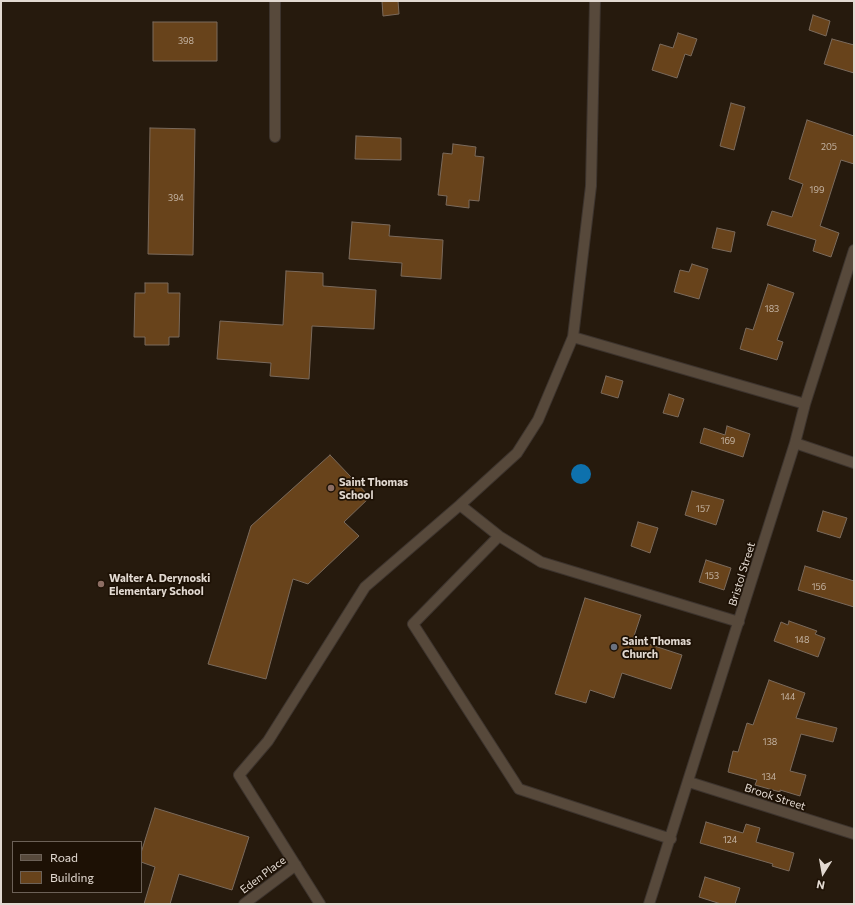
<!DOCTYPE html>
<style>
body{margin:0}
#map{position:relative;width:855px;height:905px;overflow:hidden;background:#261a0d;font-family:Commissioner,sans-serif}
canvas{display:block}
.frame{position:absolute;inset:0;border:2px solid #e2d9d1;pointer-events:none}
.legend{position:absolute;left:12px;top:841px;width:130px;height:52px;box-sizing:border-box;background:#1d1105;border:1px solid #6c6157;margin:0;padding:5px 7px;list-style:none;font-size:12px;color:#e2d9d1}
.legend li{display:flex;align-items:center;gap:8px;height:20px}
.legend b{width:20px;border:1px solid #6c6157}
.north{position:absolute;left:803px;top:853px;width:40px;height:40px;-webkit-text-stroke:3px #1d1105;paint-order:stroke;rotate:191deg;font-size:11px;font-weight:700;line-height:16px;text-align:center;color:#e2d9d1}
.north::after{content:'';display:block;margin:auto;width:14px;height:18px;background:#e2d9d1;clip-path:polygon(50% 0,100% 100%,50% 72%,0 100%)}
</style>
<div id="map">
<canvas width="855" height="905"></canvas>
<div class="frame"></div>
<ul class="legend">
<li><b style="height:5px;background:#57493b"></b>Road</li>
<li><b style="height:11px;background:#68431b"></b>Building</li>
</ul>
<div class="north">N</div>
</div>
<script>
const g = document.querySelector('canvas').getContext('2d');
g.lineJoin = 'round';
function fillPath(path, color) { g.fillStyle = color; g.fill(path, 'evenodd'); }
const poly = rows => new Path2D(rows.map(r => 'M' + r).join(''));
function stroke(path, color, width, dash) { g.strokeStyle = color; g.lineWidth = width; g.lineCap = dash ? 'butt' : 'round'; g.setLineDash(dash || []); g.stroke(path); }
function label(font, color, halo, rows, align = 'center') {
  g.font = font + ' Commissioner,sans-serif'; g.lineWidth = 3.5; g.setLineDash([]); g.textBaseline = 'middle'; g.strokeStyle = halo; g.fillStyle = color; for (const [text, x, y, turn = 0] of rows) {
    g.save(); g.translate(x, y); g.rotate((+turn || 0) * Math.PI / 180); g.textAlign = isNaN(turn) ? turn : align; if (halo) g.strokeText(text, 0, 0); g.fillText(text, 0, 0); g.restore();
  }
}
const water = poly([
 '571 474a10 10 0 1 1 20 0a10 10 0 1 1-20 0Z'
]);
const building = poly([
 [382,1,398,1,399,14,383,16,382,1],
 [813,15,830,21,826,36,809,30,813,15],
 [153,22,217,22,217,61,153,61,153,22],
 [678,33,697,39,691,56,685,54,677,78,652,70,660,44,673,48,678,33],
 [832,39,854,45,854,73,824,64,832,39],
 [731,103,745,107,734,150,720,146,731,103],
 [807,120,854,136,854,164,841,160,820,226,839,233,831,257,813,251,816,240,767,225,772,211,792,217,803,184,789,179,807,120],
 [150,128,195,129,193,255,148,254,150,128],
 [356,136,401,138,401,160,355,159,356,136],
 [453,144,476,147,475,156,484,157,479,201,469,200,469,208,446,205,447,196,438,195,443,153,452,154,453,144],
 [352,222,390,225,389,236,443,240,441,279,401,276,402,263,349,259,352,222],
 [717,228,735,232,731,252,712,248,717,228],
 [692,264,708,269,699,299,674,292,680,270,689,272,692,264],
 [286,271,323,273,323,286,376,290,374,329,312,326,309,379,270,376,271,363,217,359,220,321,283,325,286,271],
 [145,283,168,283,168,293,180,293,179,337,169,337,169,345,145,345,145,337,134,337,135,293,145,293,145,283],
 [768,284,794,293,777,340,783,342,777,360,740,349,746,328,753,330,768,284],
 [606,376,623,381,618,398,601,393,606,376],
 [669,394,684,399,678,417,663,413,669,394],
 [727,426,750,434,743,457,700,443,704,428,725,435,727,426],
 [330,455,370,497,344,522,359,536,308,584,293,579,266,679,208,664,251,526,330,455],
 [692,491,724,500,716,525,685,515,692,491],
 [823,511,847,518,840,538,817,531,823,511],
 [638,522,658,528,650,553,631,546,638,522],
 [706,560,731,568,724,590,699,582,706,560],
 [805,566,854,581,854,607,798,590,805,566],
 [585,598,641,615,633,639,682,655,671,689,622,673,614,698,590,690,586,703,555,694,585,598],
 [789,621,817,631,815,634,825,638,818,657,774,641,781,622,788,625,789,621],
 [769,680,805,693,796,718,837,728,833,742,801,734,790,771,806,775,800,796,780,790,780,792,755,785,757,780,728,772,733,751,738,752,747,723,753,725,769,680],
 [155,808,249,837,232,890,179,874,170,904,144,904,155,867,141,862,141,853,155,808],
 [706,822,743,833,746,824,760,828,756,842,794,853,789,871,772,866,773,864,700,843,706,822],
 [705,877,740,888,735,904,721,904,699,897,705,877]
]);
const minor = poly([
 [275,137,275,1],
 [573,337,805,404],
 [795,443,854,463],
 [460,505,499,536,541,562,739,622],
 [499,536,413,624,519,789,671,839],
 [689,782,854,834],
 [244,904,296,865],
 [320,904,239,775,268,741,365,587,460,505,517,453,538,420,573,337,591,186,595,1],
 [649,904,795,443,805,404,854,250]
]);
const markers = [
 [331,488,4,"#8d6e63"],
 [101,584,4,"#8d6e63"],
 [614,647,4,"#6b7280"]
];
const numberNames = [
 ["398",186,41],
 ["205",829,147],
 ["199",817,190],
 ["394",176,198],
 ["183",772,309],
 ["169",728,441],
 ["157",703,509],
 ["153",712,576],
 ["156",819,587],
 ["148",802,640],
 ["144",788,697],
 ["138",770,742],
 ["134",769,777],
 ["124",730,840]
];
const poiNames = [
 ["Saint Thomas",339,482],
 ["School",339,495],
 ["Walter A. Derynoski",109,578],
 ["Elementary School",109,591],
 ["Saint Thomas",622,641],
 ["Church",622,654]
];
const streetNames = [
 ["Bristol Street",742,574,-73],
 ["Brook Street",775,797,18],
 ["Eden Place",263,875,-37]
];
fillPath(water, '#0e71ad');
fillPath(building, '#68431b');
stroke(building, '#7a6a5c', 1);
stroke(minor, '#3d342e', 12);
stroke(minor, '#57493b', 10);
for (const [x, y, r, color] of markers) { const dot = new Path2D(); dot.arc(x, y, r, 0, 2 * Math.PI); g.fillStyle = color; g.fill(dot); stroke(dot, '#1d1105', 1.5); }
label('9px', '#c4b4a4', null, numberNames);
label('bold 11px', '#e2d9d1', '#1d1105', poiNames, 'left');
label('11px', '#e2d9d1', '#1d1105', streetNames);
</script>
